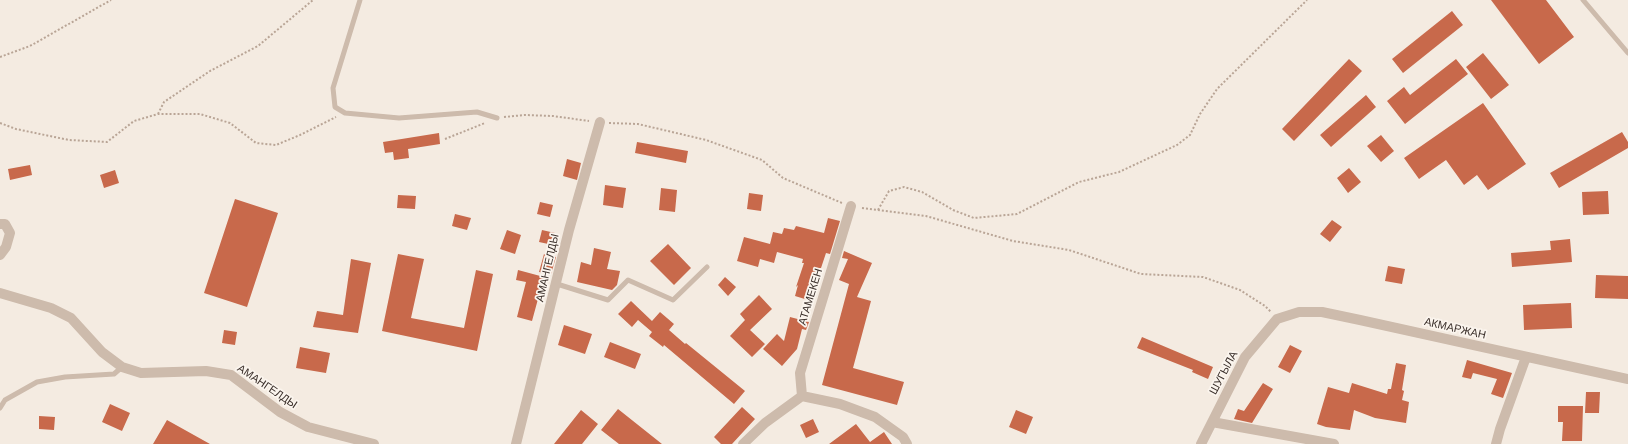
<!DOCTYPE html>
<meta charset="utf-8">
<style>
body{margin:0}
canvas{display:block;background:#f4ebe1}
</style>
<canvas width="1628" height="444"></canvas>
<script>
const g = document.querySelector('canvas').getContext('2d');
g.lineJoin = 'round';
function fillPath(path, color) { g.fillStyle = color; g.fill(path, 'evenodd'); }
const poly = rows => new Path2D(rows.map(r => 'M' + r).join(''));
function stroke(path, color, width, dash) { g.strokeStyle = color; g.lineWidth = width; g.lineCap = dash ? 'butt' : 'round'; g.setLineDash(dash || []); g.stroke(path); }
function label(font, color, halo, rows, align = 'center') {
  g.font = font + ' "DM Sans",sans-serif'; g.lineWidth = 3.5; g.setLineDash([]); g.textBaseline = 'middle'; g.strokeStyle = halo; g.fillStyle = color; for (const [text, x, y, turn = 0] of rows) {
    g.save(); g.translate(x, y); g.rotate((+turn || 0) * Math.PI / 180); g.textAlign = isNaN(turn) ? turn : align; if (halo) g.strokeText(text, 0, 0); g.fillText(text, 0, 0); g.restore();
  }
}
const building = poly([
 [1491,0,1546,0,1574,37,1539,64],
 [1452,11,1463,25,1403,73,1392,59],
 [1483,53,1509,85,1491,99,1466,67],
 [1349,59,1362,71,1294,141,1282,129],
 [1456,59,1468,74,1405,124,1387,101,1404,87,1410,95],
 [1366,95,1376,107,1331,147,1320,135],
 [1483,103,1526,164,1488,190,1477,175,1464,185,1446,160,1419,179,1404,158],
 [1622,132,1628,142,1628,148,1559,188,1550,173],
 [439,133,440,144,408,149,409,158,394,160,393,152,385,153,383,142],
 [1381,135,1394,151,1381,162,1367,146],
 [637,142,688,151,686,163,635,153],
 [567,159,581,163,577,180,563,176],
 [30,165,32,175,10,180,8,169],
 [1349,168,1361,182,1348,193,1337,178],
 [115,170,119,183,104,188,100,175],
 [605,185,626,188,623,208,603,205],
 [661,188,677,190,675,212,659,210],
 [1608,191,1609,214,1583,215,1582,192],
 [749,193,763,195,761,211,747,209],
 [398,195,416,196,415,209,397,208],
 [235,199,278,213,247,307,204,293],
 [540,202,553,205,550,217,537,214],
 [455,214,471,218,467,230,452,226],
 [828,218,840,221,830,254,826,253,821,268,819,268,808,300,795,296,798,285,796,287,804,263,802,263,803,259,777,252,774,263,760,259,758,267,737,261,744,237,770,244,773,232,782,234,784,228,794,230,796,226,824,233],
 [1332,220,1342,227,1330,242,1320,234],
 [507,230,521,235,515,254,500,249],
 [542,230,555,233,553,245,539,242],
 [1570,239,1572,262,1512,267,1511,253,1551,250,1550,241],
 [668,244,691,268,674,285,650,261],
 [594,248,611,252,607,269,620,271,617,285,612,290,577,282,581,262,591,265],
 [844,251,872,263,857,297,871,301,853,368,904,382,897,405,822,385,849,284,839,280,848,259,842,258],
 [398,254,424,259,411,318,464,328,476,270,493,274,477,351,382,331],
 [544,254,556,257,551,274,539,272],
 [351,259,371,263,358,333,313,327,317,311,343,315],
 [1388,266,1405,269,1402,284,1385,281],
 [518,270,544,277,532,321,517,317,526,282,516,280],
 [1596,275,1628,276,1628,299,1595,298],
 [725,277,736,287,728,296,718,285],
 [759,295,772,309,750,330,765,344,752,357,730,336,745,320,740,314],
 [631,301,652,321,660,312,674,324,669,330,685,344,686,343,745,391,734,404,664,345,663,347,649,336,652,332,638,320,632,327,618,314],
 [1571,303,1572,328,1524,330,1523,305],
 [790,317,809,322,806,330,802,329,797,349,782,366,763,349,777,334,784,341],
 [564,325,592,334,585,354,558,345],
 [224,330,237,332,235,345,222,343],
 [1142,337,1213,367,1208,379,1192,372,1193,370,1137,348],
 [610,342,641,354,635,369,604,357],
 [1290,345,1302,351,1290,373,1278,367],
 [300,347,330,353,326,373,296,368],
 [1467,360,1512,373,1503,398,1491,394,1497,379,1473,373,1471,379,1462,377],
 [1396,363,1406,365,1402,390,1404,391,1402,400,1409,402,1406,423,1375,418,1354,410,1350,430,1326,427,1317,424,1328,387,1349,393,1352,383,1387,394,1388,389,1391,389],
 [1263,383,1273,389,1252,423,1234,419,1238,409,1244,411],
 [1586,392,1600,392,1599,413,1585,413],
 [110,404,130,413,122,431,102,422],
 [1558,406,1583,406,1582,441,1562,441,1563,422,1558,422],
 [742,407,755,419,732,444,721,444,714,437],
 [618,409,662,444,619,444,601,430],
 [581,410,598,424,582,444,554,444],
 [1016,410,1033,417,1026,434,1009,427],
 [39,416,55,417,54,430,39,429],
 [813,419,819,432,806,438,800,425],
 [167,420,210,444,153,444],
 [856,424,870,442,884,432,892,444,829,444]
]);
const path = poly([
 [0,57,30,46,111,0],
 [158,114,164,102,210,71,258,46,313,0],
 [504,117,525,115,553,116,589,121],
 [0,123,16,129,69,140,107,142,134,121,158,114,200,114,230,123,256,143,276,145,300,135,336,117],
 [609,123,638,124,706,140,762,160,783,178,842,203],
 [445,139,485,123],
 [862,208,926,216,1013,241,1069,250,1141,274,1203,277,1240,290,1265,306,1271,312],
 [878,210,889,191,904,187,922,192,953,210,974,218,1017,214,1079,182,1119,172,1177,145,1190,135,1200,114,1217,89,1307,0]
]);
const lane = poly([
 [360,0,333,88,335,107,345,113,399,118,477,112,497,118],
 [1583,0,1628,53],
 [557,284,608,300,628,280,673,300,707,267],
 [0,408,5,400,37,382,65,377,114,374,122,367]
]);
const street = poly([
 [0,224,5,224,10,233,6,247,0,255],
 [0,293,51,308,71,318,102,352,122,367,141,373,206,371,231,375,280,412,308,427,374,444],
 [802,396,840,404,875,417,903,437,907,444],
 [1212,422,1334,444],
 [516,444,569,230,600,122],
 [743,444,765,423,802,396,800,373,851,206],
 [1201,444,1245,357,1277,319,1299,312,1322,312,1360,320,1628,379],
 [1496,444,1500,429,1526,357]
]);
const streetNames = [
 ["АМАНГЕЛДЫ",548,268,-77],
 ["АТАМЕКЕН",811,297,-73],
 ["АКМАРЖАН",1455,329,13],
 ["ШУГЫЛА",1224,373,-62],
 ["АМАНГЕЛДЫ",267,387,34]
];
fillPath(building, '#c8694b');
stroke(path, '#b9a596', 2, [2, 2]);
stroke(lane, '#cdbbac', 5);
stroke(street, '#cdbbac', 10);
label('11px', '#3b302b', '#fbf5ee', streetNames);
</script>
